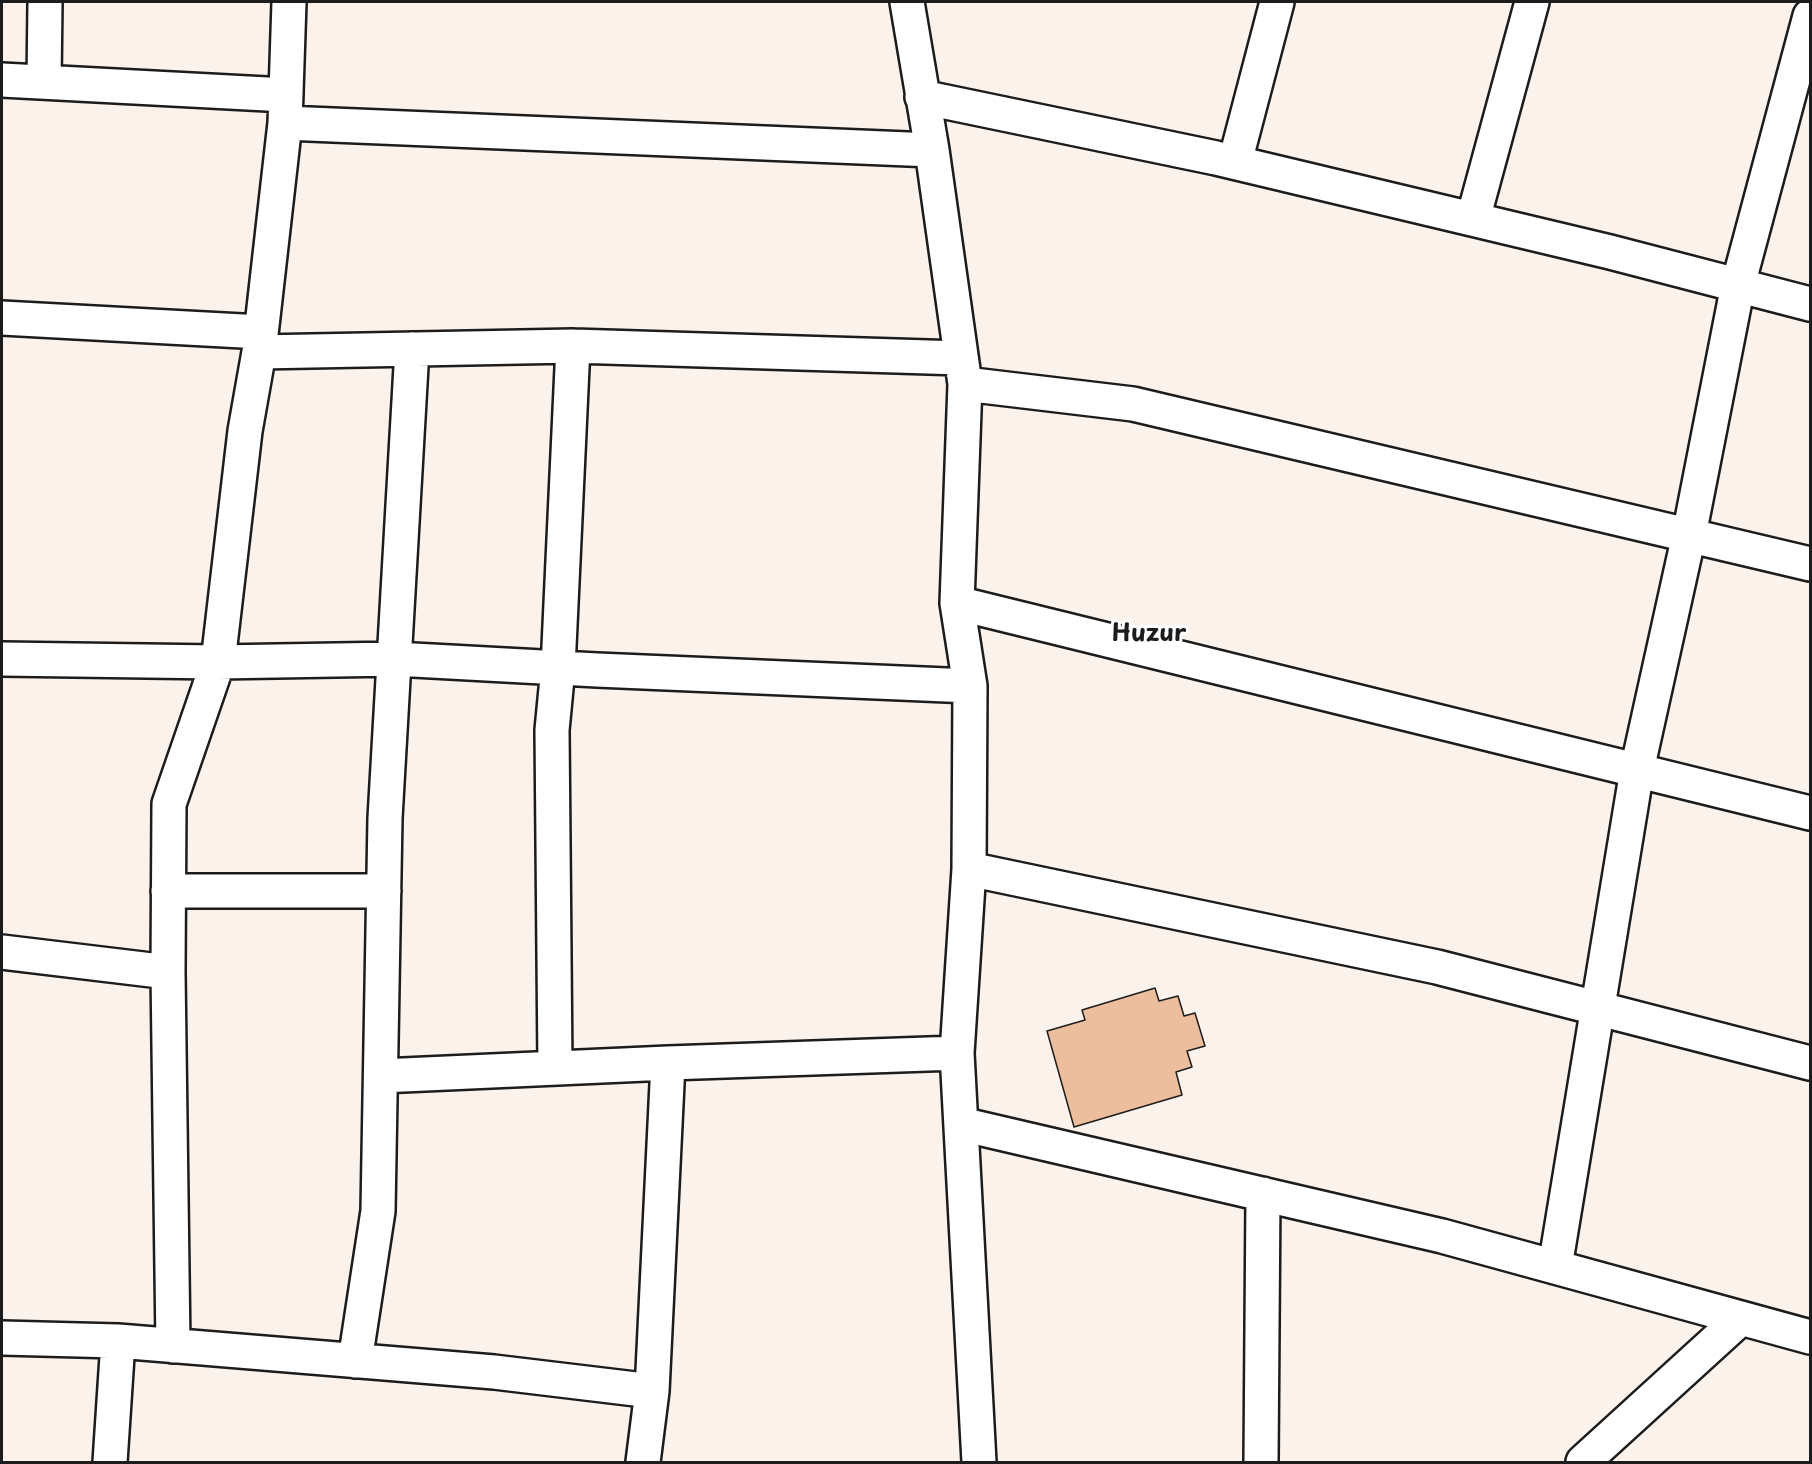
<!DOCTYPE html>
<style>
body{margin:0}
#map{position:relative;width:1812px;height:1464px;overflow:hidden;background:#fbf2eb;font-family:"Playpen Sans",sans-serif}
canvas{display:block}
.frame{position:absolute;inset:0;border:3px solid #1c1c1c;pointer-events:none}
</style>
<div id="map">
<canvas width="1812" height="1464"></canvas>
<div class="frame"></div>
</div>
<script>
const g = document.querySelector('canvas').getContext('2d');
g.lineJoin = 'round';
function fillPath(path, color) { g.fillStyle = color; g.fill(path, 'evenodd'); }
const poly = rows => new Path2D(rows.map(r => 'M' + r).join(''));
function stroke(path, color, width, dash) { g.strokeStyle = color; g.lineWidth = width; g.lineCap = dash ? 'butt' : 'round'; g.setLineDash(dash || []); g.stroke(path); }
function label(font, color, halo, rows, align = 'center') {
  g.font = font + ' "Playpen Sans",sans-serif'; g.lineWidth = 6; g.setLineDash([]); g.textBaseline = 'middle'; g.strokeStyle = halo; g.fillStyle = color; for (const [text, x, y, turn = 0] of rows) {
    g.save(); g.translate(x, y); g.rotate((+turn || 0) * Math.PI / 180); g.textAlign = isNaN(turn) ? turn : align; if (halo) g.strokeText(text, 0, 0); g.fillText(text, 0, 0); g.restore();
  }
}
const building = poly([
 [1155,988,1159,1001,1178,996,1184,1016,1195,1013,1205,1046,1187,1051,1192,1067,1176,1072,1182,1095,1074,1127,1047,1031,1085,1020,1082,1010,1155,988]
]);
const street = poly([
 [907,2,932,150,965,384,957,603,970,686,969,869,957,1053,979,1462],
 [2,80,286,95],
 [44,82,45,2],
 [922,97,1216,158,1610,252,1810,304],
 [285,123,932,150],
 [1235,162,1277,2],
 [1473,219,1532,2],
 [2,318,261,332],
 [259,352,285,123,289,2],
 [965,384,1133,404,1810,564],
 [957,603,1810,813],
 [2,659,218,662,395,659,597,670,970,686],
 [969,869,1437,967,1810,1063],
 [168,891,384,891],
 [2,952,168,972],
 [555,1068,552,730,558,668,573,346],
 [381,1076,668,1063,957,1053],
 [961,1124,1442,1236,1810,1337],
 [1555,1267,1637,770,1689,535,1738,285,1810,16],
 [2,1338,118,1341,494,1372,652,1391],
 [173,1346,168,972,169,804,218,662,245,431,259,352,573,346,961,358],
 [355,1361,378,1211,385,818,412,349],
 [110,1462,118,1341],
 [643,1462,652,1391,668,1063],
 [1261,1462,1263,1194],
 [1583,1462,1741,1318]
]);
const districtNames = [
 ["Huzur",1149,634]
];
fillPath(building, '#edbe9d');
stroke(building, '#1c1c1c', 1.5);
stroke(street, '#1c1c1c', 38);
stroke(street, '#fff', 33);
label('bold 24px', '#1c1c1c', '#fff', districtNames);
</script>
